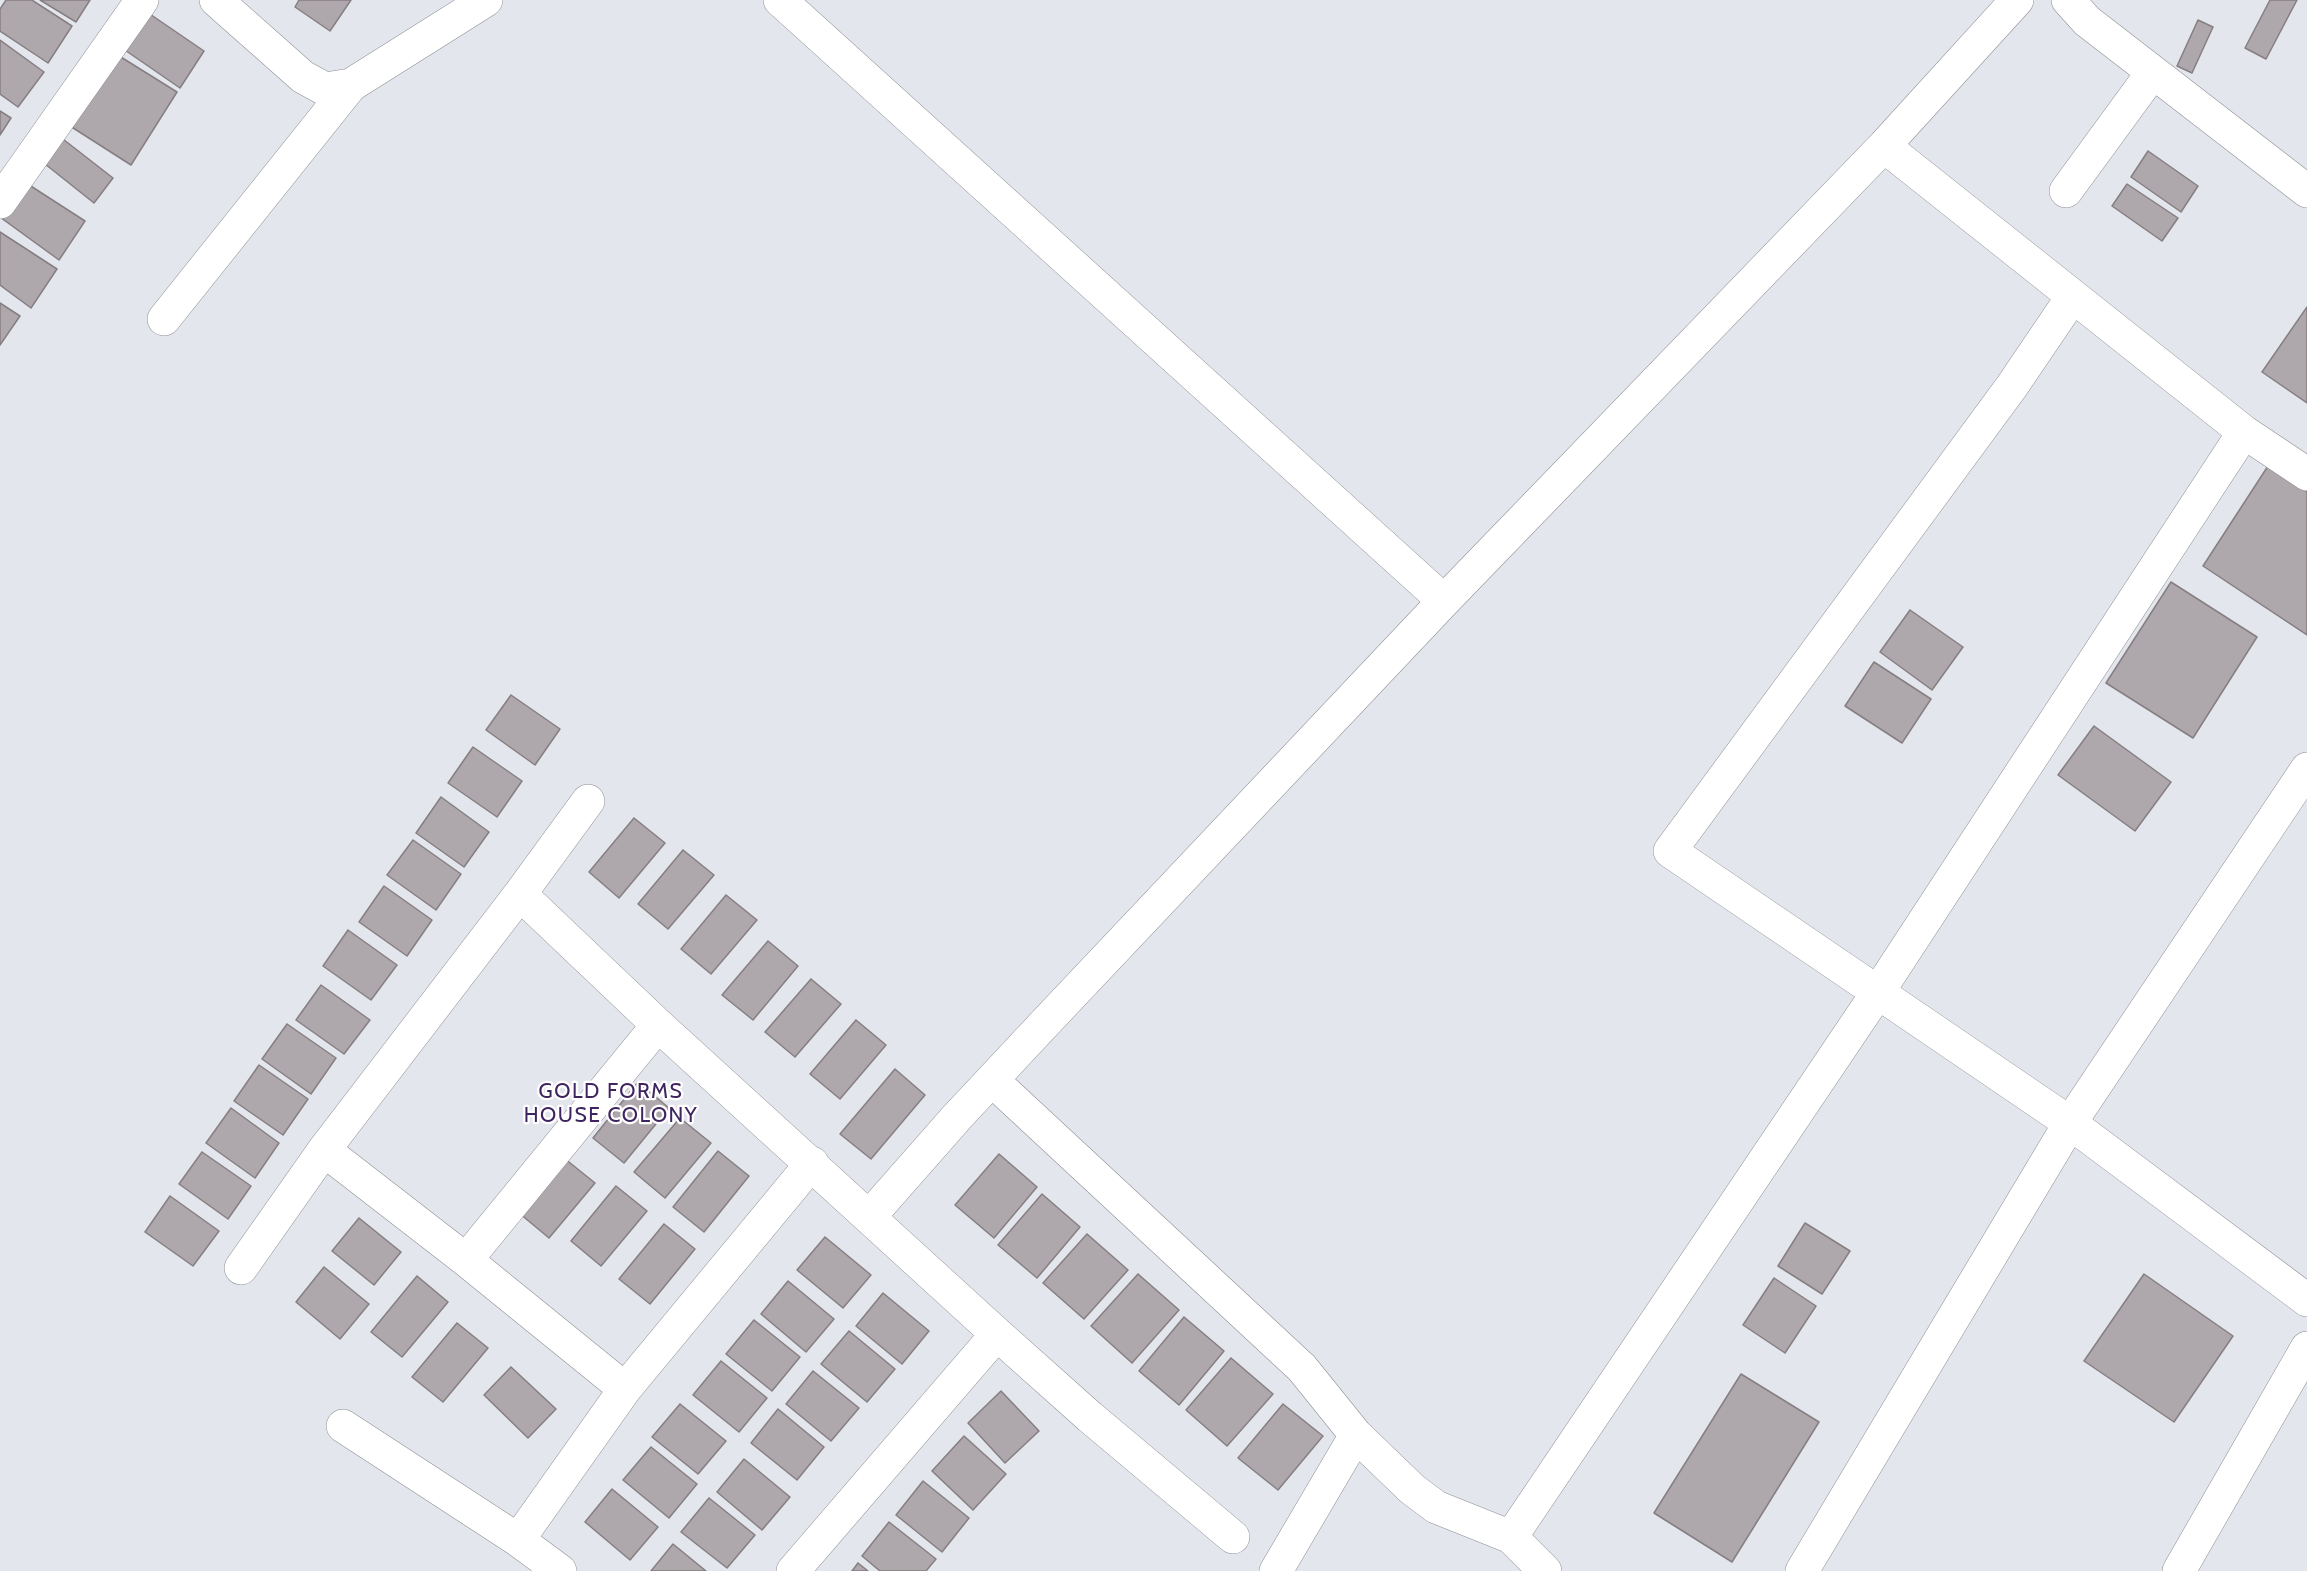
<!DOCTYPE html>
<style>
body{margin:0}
canvas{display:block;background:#e3e6ec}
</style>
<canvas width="2307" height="1571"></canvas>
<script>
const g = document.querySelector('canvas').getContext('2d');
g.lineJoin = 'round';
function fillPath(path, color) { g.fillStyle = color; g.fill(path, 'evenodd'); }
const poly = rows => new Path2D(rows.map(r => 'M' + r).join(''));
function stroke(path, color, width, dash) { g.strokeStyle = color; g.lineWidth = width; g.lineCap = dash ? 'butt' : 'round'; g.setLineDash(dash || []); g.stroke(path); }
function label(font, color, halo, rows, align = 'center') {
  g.font = font + ' Cabin,sans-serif'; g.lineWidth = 4.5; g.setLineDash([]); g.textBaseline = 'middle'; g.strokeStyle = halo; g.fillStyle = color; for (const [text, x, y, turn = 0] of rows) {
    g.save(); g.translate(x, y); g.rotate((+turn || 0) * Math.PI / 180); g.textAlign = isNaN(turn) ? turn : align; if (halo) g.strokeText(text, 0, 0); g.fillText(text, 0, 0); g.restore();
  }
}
const building = poly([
 [6,0,32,0,72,26,48,63,0,31,0,9,6,0],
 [40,0,90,0,76,22,40,0],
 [299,0,351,0,330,31,295,7,299,0],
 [2270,0,2297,0,2266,59,2245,48,2270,0],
 [144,10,204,51,180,88,119,46,144,10],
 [2198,20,2213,27,2192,73,2177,66,2198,20],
 [0,40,44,72,18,107,0,94,0,40],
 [116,54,177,92,131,165,70,126,116,54],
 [0,111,11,118,0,135,0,111],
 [59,136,113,178,94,203,40,160,59,136],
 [2148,151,2198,186,2181,212,2131,177,2148,151],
 [23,181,85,221,59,260,0,217,23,181],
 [2127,184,2178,218,2162,241,2112,206,2127,184],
 [0,232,57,269,31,308,0,285,0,232],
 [0,303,20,316,0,345,0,303],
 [2307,307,2307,403,2262,372,2307,307],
 [2268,466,2307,492,2307,635,2203,566,2268,466],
 [2171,582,2257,637,2193,738,2106,683,2171,582],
 [1910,610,1963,647,1932,690,1880,652,1910,610],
 [1874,662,1931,699,1902,743,1845,706,1874,662],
 [511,695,560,729,535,765,486,730,511,695],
 [2094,726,2171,782,2135,831,2058,775,2094,726],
 [473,747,522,781,497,817,448,783,473,747],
 [441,797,489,832,464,867,416,833,441,797],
 [634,818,665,843,619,898,589,872,634,818],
 [413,840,461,874,436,910,387,875,413,840],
 [683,850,714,875,668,929,638,904,683,850],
 [384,886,432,920,407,956,359,922,384,886],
 [726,895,757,920,711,974,681,949,726,895],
 [348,930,397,965,371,1000,323,966,348,930],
 [768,941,798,966,753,1020,722,995,768,941],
 [811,979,841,1004,795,1057,765,1032,811,979],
 [321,985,370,1020,344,1054,296,1020,321,985],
 [856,1020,886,1045,840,1099,810,1074,856,1020],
 [287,1024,336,1058,311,1094,262,1059,287,1024],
 [259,1065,308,1099,283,1135,234,1101,259,1065],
 [895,1069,925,1095,871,1159,840,1134,895,1069],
 [638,1082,669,1108,624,1163,593,1138,638,1082],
 [231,1108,279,1143,255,1178,206,1143,231,1108],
 [680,1118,711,1143,665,1198,634,1172,680,1118],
 [718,1151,749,1176,704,1232,673,1207,718,1151],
 [202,1152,251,1186,228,1219,179,1184,202,1152],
 [999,1154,1037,1187,994,1238,955,1205,999,1154],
 [564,1158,595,1183,549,1238,519,1213,564,1158],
 [616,1186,647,1211,601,1266,571,1241,616,1186],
 [1042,1194,1080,1227,1037,1278,998,1245,1042,1194],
 [170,1196,219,1231,193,1266,145,1232,170,1196],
 [359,1218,401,1252,374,1285,332,1251,359,1218],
 [1805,1223,1850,1251,1822,1294,1778,1266,1805,1223],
 [664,1224,695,1249,650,1304,619,1279,664,1224],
 [1087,1234,1128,1270,1084,1319,1043,1283,1087,1234],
 [825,1237,871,1275,843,1308,797,1270,825,1237],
 [324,1267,369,1304,340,1339,296,1302,324,1267],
 [1138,1274,1179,1310,1132,1363,1091,1326,1138,1274],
 [2144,1274,2233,1336,2174,1422,2084,1361,2144,1274],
 [417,1276,448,1302,402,1357,371,1332,417,1276],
 [1774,1278,1816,1306,1785,1353,1743,1325,1774,1278],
 [788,1281,834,1319,806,1352,761,1314,788,1281],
 [883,1293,929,1331,902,1364,856,1326,883,1293],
 [1184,1317,1224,1351,1179,1405,1139,1371,1184,1317],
 [754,1320,800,1357,772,1391,726,1354,754,1320],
 [457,1323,488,1348,443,1402,412,1377,457,1323],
 [849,1331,895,1369,867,1402,821,1364,849,1331],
 [1231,1358,1273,1394,1227,1446,1186,1410,1231,1358],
 [721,1361,767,1398,739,1432,693,1395,721,1361],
 [511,1367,556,1409,528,1438,484,1395,511,1367],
 [813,1371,859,1408,831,1441,786,1404,813,1371],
 [1741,1374,1819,1422,1732,1562,1654,1513,1741,1374],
 [1001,1391,1039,1431,1005,1463,968,1423,1001,1391],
 [680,1404,726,1441,698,1474,652,1437,680,1404],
 [1283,1404,1323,1436,1278,1490,1238,1458,1283,1404],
 [778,1409,824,1447,797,1480,751,1443,778,1409],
 [964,1436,1006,1474,973,1510,932,1471,964,1436],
 [651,1447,697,1484,669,1518,623,1480,651,1447],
 [744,1459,790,1497,762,1530,717,1492,744,1459],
 [923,1481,969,1518,942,1552,896,1515,923,1481],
 [612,1489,658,1527,630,1560,585,1522,612,1489],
 [709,1498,755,1535,727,1568,681,1532,709,1498],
 [889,1522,936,1559,926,1571,880,1571,862,1556,889,1522],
 [673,1544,706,1571,651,1571,673,1544],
 [858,1563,868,1571,852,1571,858,1563]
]);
const minor = poly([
 [216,0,303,77,325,89,351,85,486,0],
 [780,0,1444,601],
 [2068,0,2087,21,2307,191],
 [1884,146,2244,432,2307,474],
 [2066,191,2153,72],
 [0,202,142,0],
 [2073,296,2012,386,1670,851,2070,1123,2307,1300],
 [164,319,351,85],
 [520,894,658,1025,997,1334,1090,1417,1233,1537],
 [992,1080,1302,1368,1356,1435,1412,1489,1436,1507,1511,1537,1878,992,2244,432],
 [324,1150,466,1260,625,1389],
 [869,1217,957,1117,1045,1023,1444,601,1884,146,2017,0],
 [466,1260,658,1025],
 [241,1268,324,1150,520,894,588,801],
 [343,1426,518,1540,560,1571],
 [1511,1537,1545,1571],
 [518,1540,625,1389,812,1163],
 [793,1571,997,1334],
 [1276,1571,1356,1435],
 [1802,1571,2070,1123,2307,769],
 [2179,1571,2307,1348]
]);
const neighbourhoodNames = [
 ["GOLD FORMS",611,1092],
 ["HOUSE COLONY",611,1116]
];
fillPath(building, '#aea7ab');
stroke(building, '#867f82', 1.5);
stroke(minor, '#8d8f95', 34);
stroke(minor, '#fff', 33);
g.letterSpacing = '1.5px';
label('21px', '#3e255f', '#fff', neighbourhoodNames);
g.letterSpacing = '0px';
</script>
